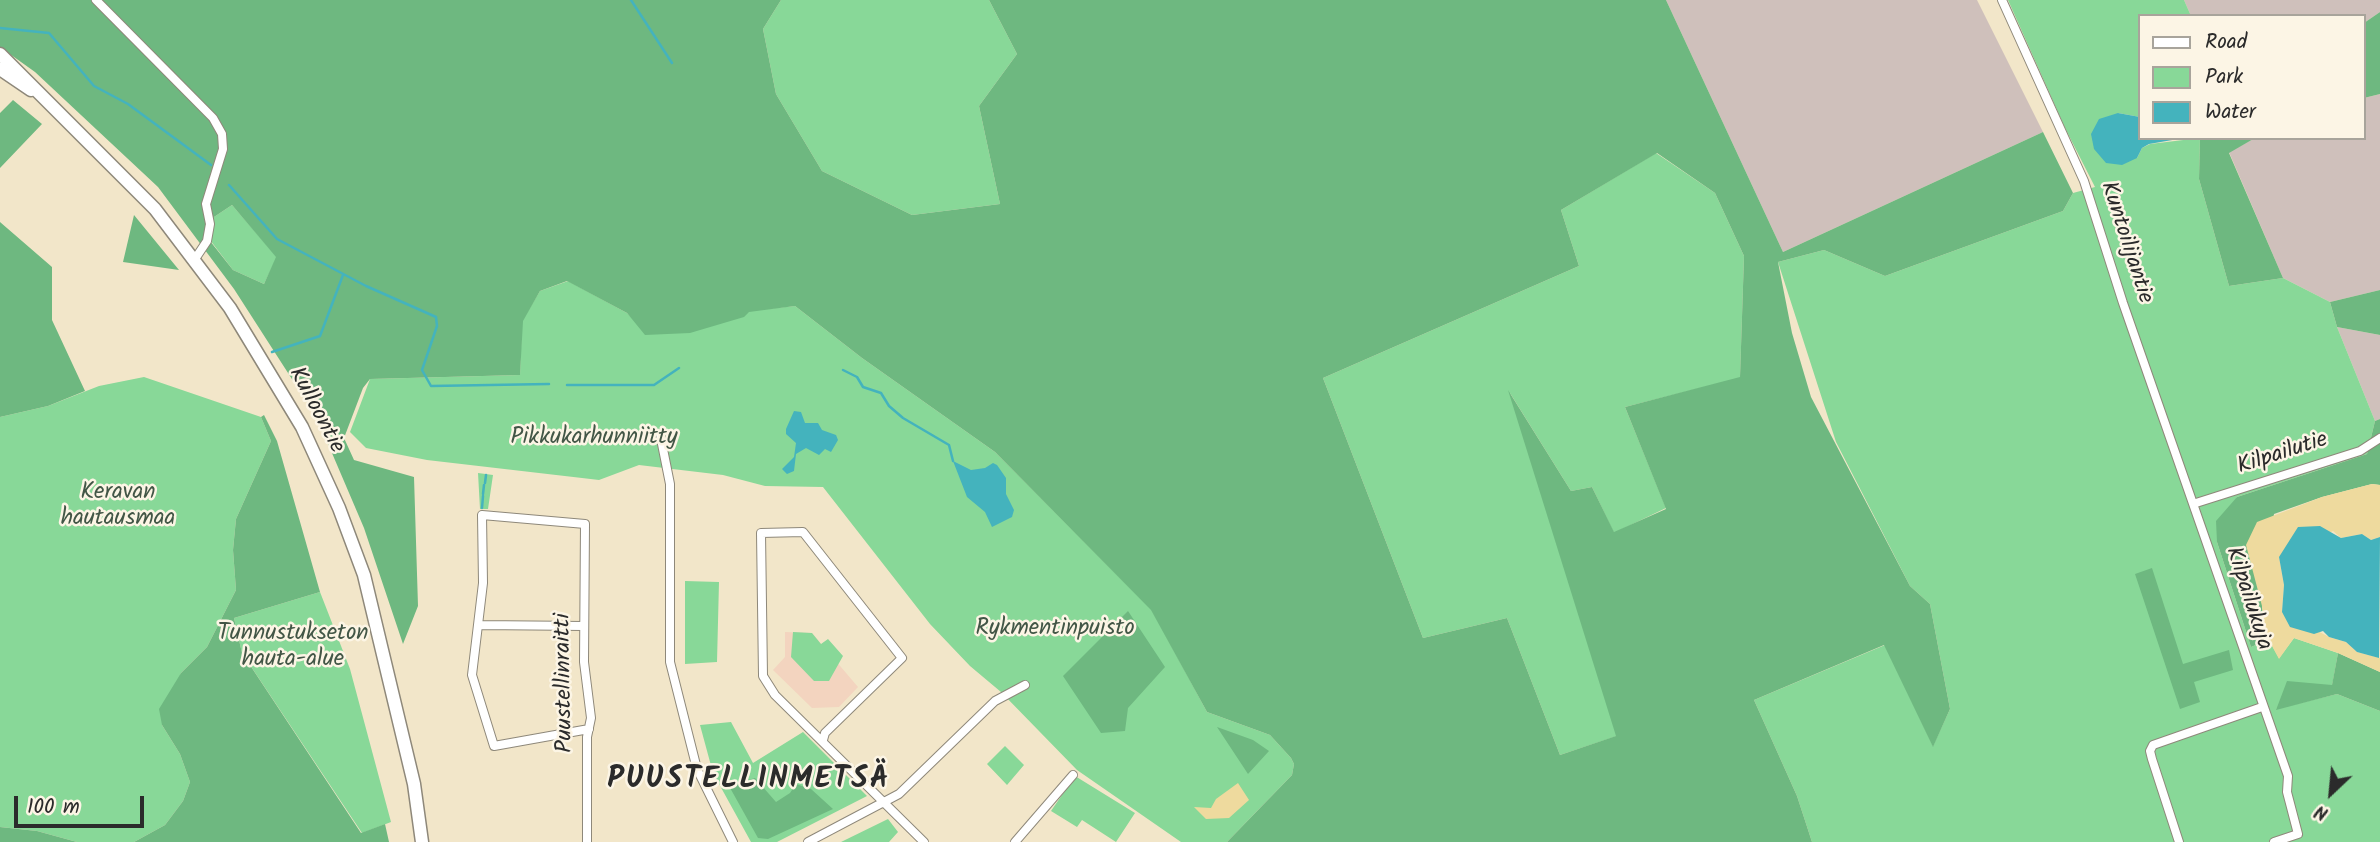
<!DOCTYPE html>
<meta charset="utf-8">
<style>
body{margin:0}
#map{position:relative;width:2380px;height:842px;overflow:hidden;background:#f2e6c9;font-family:Kalam,sans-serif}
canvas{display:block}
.legend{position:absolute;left:2138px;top:14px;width:228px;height:126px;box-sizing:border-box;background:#fcf5e5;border:2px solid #a8a49b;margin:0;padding:9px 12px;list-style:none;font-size:21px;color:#2b2b2b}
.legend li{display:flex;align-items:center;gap:14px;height:35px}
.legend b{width:35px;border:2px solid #a8a49b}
.north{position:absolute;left:2296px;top:758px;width:70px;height:70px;-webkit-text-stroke:5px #fcf5e5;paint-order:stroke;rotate:206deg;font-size:19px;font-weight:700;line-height:28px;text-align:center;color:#2b2b2b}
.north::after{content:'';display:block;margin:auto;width:24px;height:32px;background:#2b2b2b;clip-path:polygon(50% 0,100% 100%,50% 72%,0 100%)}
.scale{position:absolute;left:14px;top:796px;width:130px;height:32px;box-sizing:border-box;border:4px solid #2b2b2b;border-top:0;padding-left:9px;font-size:21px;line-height:24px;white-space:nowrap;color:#2b2b2b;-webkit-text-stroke:5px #fcf5e5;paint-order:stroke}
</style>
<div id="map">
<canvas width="2380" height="842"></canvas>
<ul class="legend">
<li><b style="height:9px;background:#fff"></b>Road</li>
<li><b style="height:19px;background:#88d898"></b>Park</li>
<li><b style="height:19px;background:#44b3bd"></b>Water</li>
</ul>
<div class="north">N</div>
<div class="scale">100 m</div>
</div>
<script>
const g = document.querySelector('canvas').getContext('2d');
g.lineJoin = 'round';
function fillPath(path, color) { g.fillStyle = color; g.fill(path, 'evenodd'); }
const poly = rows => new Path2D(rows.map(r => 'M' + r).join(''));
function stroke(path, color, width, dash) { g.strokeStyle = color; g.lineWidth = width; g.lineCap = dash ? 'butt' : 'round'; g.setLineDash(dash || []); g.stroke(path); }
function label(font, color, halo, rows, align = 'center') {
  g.font = font + ' Kalam,sans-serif'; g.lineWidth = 5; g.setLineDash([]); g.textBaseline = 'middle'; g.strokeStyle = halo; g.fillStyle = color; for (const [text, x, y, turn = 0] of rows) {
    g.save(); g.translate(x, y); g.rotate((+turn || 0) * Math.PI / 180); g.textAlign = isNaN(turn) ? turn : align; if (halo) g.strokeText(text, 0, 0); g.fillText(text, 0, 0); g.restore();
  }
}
const built = poly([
 [785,632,812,633,858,687,839,707,812,708,773,670,785,657]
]);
const industrial = poly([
 [1666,0,1977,0,2043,132,1783,252],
 [2184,0,2380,0,2380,12,2364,23,2364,16,2191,16],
 [2380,94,2380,290,2330,302,2283,278,2229,152,2255,138,2364,138,2364,98],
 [2337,327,2380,335,2380,419,2375,421]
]);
const green = poly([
 [781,0,989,0,1017,54,979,106,1000,204,912,215,822,171,776,94,763,29],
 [2008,0,2184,0,2191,16,2140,16,2140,117,2118,113,2137,158,2142,148,2150,144,2200,138,2199,179,2229,286,2283,278,2330,302,2337,327,2375,421,2367,454,2237,497,2217,542,2251,647,2263,642,2265,633,2279,658,2294,638,2338,653,2332,686,2276,709,2337,694,2380,711,2380,842,1812,842,1797,796,1754,700,1885,645,1933,746,1950,709,1930,604,1910,586,1836,442,1778,262,1824,250,1885,276,2063,211,2073,193,2095,187,2065,128],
 [1656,153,1715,193,1744,256,1740,378,1625,407,1666,508,1614,533,1592,487,1571,491,1510,393,1617,736,1560,755,1507,618,1423,638,1323,378,1579,266,1561,210],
 [232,205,277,257,264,284,233,270,210,240,214,217],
 [568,281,627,313,636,322,795,306,862,358,995,452,1152,610,1207,712,1270,735,1291,758,1294,764,1292,775,1227,842,1181,842,1077,770,1001,692,970,666,930,624,823,487,765,486,723,475,639,465,599,480,582,478,427,460,366,448,350,432,370,379,520,375,522,321,540,291],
 [144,377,261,417,271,441,236,519,233,550,236,590,207,647,181,673,162,725,180,754,190,782,183,801,165,825,134,842,77,842,37,831,0,827,0,417,48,406,99,386],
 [478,473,493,475,488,509,480,509],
 [685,581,719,582,717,662,685,664],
 [320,592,350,669,391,822,362,833,242,653,234,618],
 [793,632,812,633,821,644,828,639,843,656,829,681,814,681,791,657],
 [731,722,753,763,803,732,867,796,777,842,751,842,713,773,700,725],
 [1005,746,1024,765,1007,785,987,764],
 [1075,776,1135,813,1116,842,1082,820,1077,827,1051,811],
 [888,819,898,832,889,842,841,842]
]);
const forest = poly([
 [0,0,781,0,763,29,776,94,822,171,912,215,1000,204,979,106,1017,54,989,0,1666,0,1783,252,2043,132,2073,193,2063,211,1885,276,1824,250,1778,262,1792,333,1811,397,1910,586,1930,604,1950,709,1933,747,1884,645,1754,700,1797,796,1812,842,1227,842,1292,775,1294,764,1291,758,1270,735,1207,712,1151,610,995,452,862,358,795,306,749,312,744,317,690,333,645,335,627,313,567,281,540,291,523,321,520,375,370,379,363,388,344,438,354,460,414,477,418,606,403,644,364,528,317,418,234,289,158,187,35,72,0,47],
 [1657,153,1715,193,1744,256,1740,377,1625,407,1666,509,1614,532,1592,487,1571,491,1508,390,1616,736,1560,755,1507,618,1423,638,1323,378,1579,266,1561,210],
 [232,205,276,257,264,284,233,270,210,241,214,217],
 [2380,12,2380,94,2364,98,2364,23],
 [13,100,42,124,0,168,0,113],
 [2200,138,2255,138,2229,153,2283,278,2229,286,2199,179],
 [134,215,179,270,123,262],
 [0,222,52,267,52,320,85,391,48,406,0,417],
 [2380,290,2380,335,2337,327,2330,302],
 [264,415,277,441,320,592,234,618,242,653,361,833,385,824,389,842,134,842,165,825,183,801,190,782,180,754,162,725,159,709,181,673,207,647,236,590,233,550,236,519,271,441,261,417],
 [2380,419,2380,485,2372,484,2322,497,2274,514,2262,606,2265,633,2263,642,2251,647,2217,542,2216,521,2237,497,2367,454,2375,421],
 [2152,568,2183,664,2229,650,2233,670,2194,682,2200,702,2180,709,2135,574],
 [1128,611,1165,667,1128,708,1125,731,1101,733,1063,676],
 [2338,653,2380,672,2380,711,2337,694,2276,710,2287,681,2332,685],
 [1217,727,1253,740,1269,751,1248,774],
 [755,778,776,802,790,793,796,784,811,789,833,809,768,839,758,838,729,786],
 [0,827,37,831,77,842,0,842]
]);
const sand = poly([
 [2372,484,2380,485,2380,537,2371,540,2362,534,2341,538,2333,531,2279,557,2284,585,2282,612,2329,637,2346,642,2357,652,2380,658,2380,672,2338,653,2294,638,2279,659,2265,633,2262,606,2246,545,2257,522,2322,497],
 [1238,783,1249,800,1229,818,1206,819,1194,807,1211,808,1216,799]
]);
const water = poly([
 [2118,113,2140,117,2140,138,2184,138,2149,144,2142,148,2137,158,2122,165,2106,163,2094,149,2091,134,2099,119],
 [794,411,801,412,805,423,818,423,822,430,836,435,838,440,831,452,825,449,819,455,806,448,796,454,794,471,787,474,782,469,794,457,796,443,786,434,786,429],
 [953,461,971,470,985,468,993,463,997,465,1006,478,1006,494,1014,510,1012,517,992,527,985,512,967,497],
 [2320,526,2341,538,2362,534,2371,540,2380,537,2379,658,2357,652,2346,642,2329,637,2323,631,2314,634,2290,627,2282,612,2284,585,2279,557,2298,527]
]);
const stream = poly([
 [631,0,672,63],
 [0,28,49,33,94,86,128,104,211,165],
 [229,185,277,239,366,286,436,317,437,326,422,370,431,386,549,384],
 [272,352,320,336,343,275],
 [843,370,857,377,863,387,881,393,889,406,903,418,949,445,953,461],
 [567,385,654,385,679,368],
 [485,483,486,475],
 [483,494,484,485],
 [482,508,483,496]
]);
const minor = poly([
 [96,0,213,118,222,134,223,149,206,204,210,224,207,241,195,259],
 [2002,0,2084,181,2123,303,2288,776,2287,792,2298,834,2274,842],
 [660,434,670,484,670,662,697,769,733,842],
 [2196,503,2360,451,2380,438],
 [479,625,584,626],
 [823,740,825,733,902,658,803,532,761,533,763,676,775,695,924,842],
 [587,842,587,737,591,718,584,662,585,524,482,515,483,583,472,675,494,746,589,729],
 [808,842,899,794,995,701,1025,685],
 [1015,842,1073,775],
 [2179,842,2152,759,2150,751,2153,745,2262,707]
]);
const primary = poly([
 [0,54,155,209,230,308,302,427,339,508,364,575,414,784,422,842],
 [0,69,31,90]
]);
const streetNames = [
 ["Kuntoilijantie",2125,243,72],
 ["Kulloontie",315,411,62],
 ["Kilpailutie",2283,455,-18],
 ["Kilpailukuja",2247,599,72],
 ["Puustellinraitti",566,683,-91]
];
const parkNames = [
 ["Pikkukarhunniitty",594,439],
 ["Keravan",118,494],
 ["hautausmaa",118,520],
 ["Rykmentinpuisto",1055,630],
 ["Tunnustukseton",293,635],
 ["hauta-alue",293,661]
];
const districtNames = [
 ["PUUSTELLINMETSÄ",749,782]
];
fillPath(built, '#f3d4bf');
fillPath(industrial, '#cfc0bb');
fillPath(green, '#88d898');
fillPath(forest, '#6eb880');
fillPath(sand, '#eeda9e');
fillPath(water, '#44b3bd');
stroke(stream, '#44b3bd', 2.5);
stroke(minor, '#8e887a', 10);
stroke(primary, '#8e887a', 15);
stroke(minor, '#fff', 8);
stroke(primary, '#fff', 12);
label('23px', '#2b2b2b', '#fcf5e5', streetNames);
label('23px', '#425646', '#fcf5e5', parkNames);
g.letterSpacing = '2px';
label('bold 30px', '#2b2b2b', '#fcf5e5', districtNames);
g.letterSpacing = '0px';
</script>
